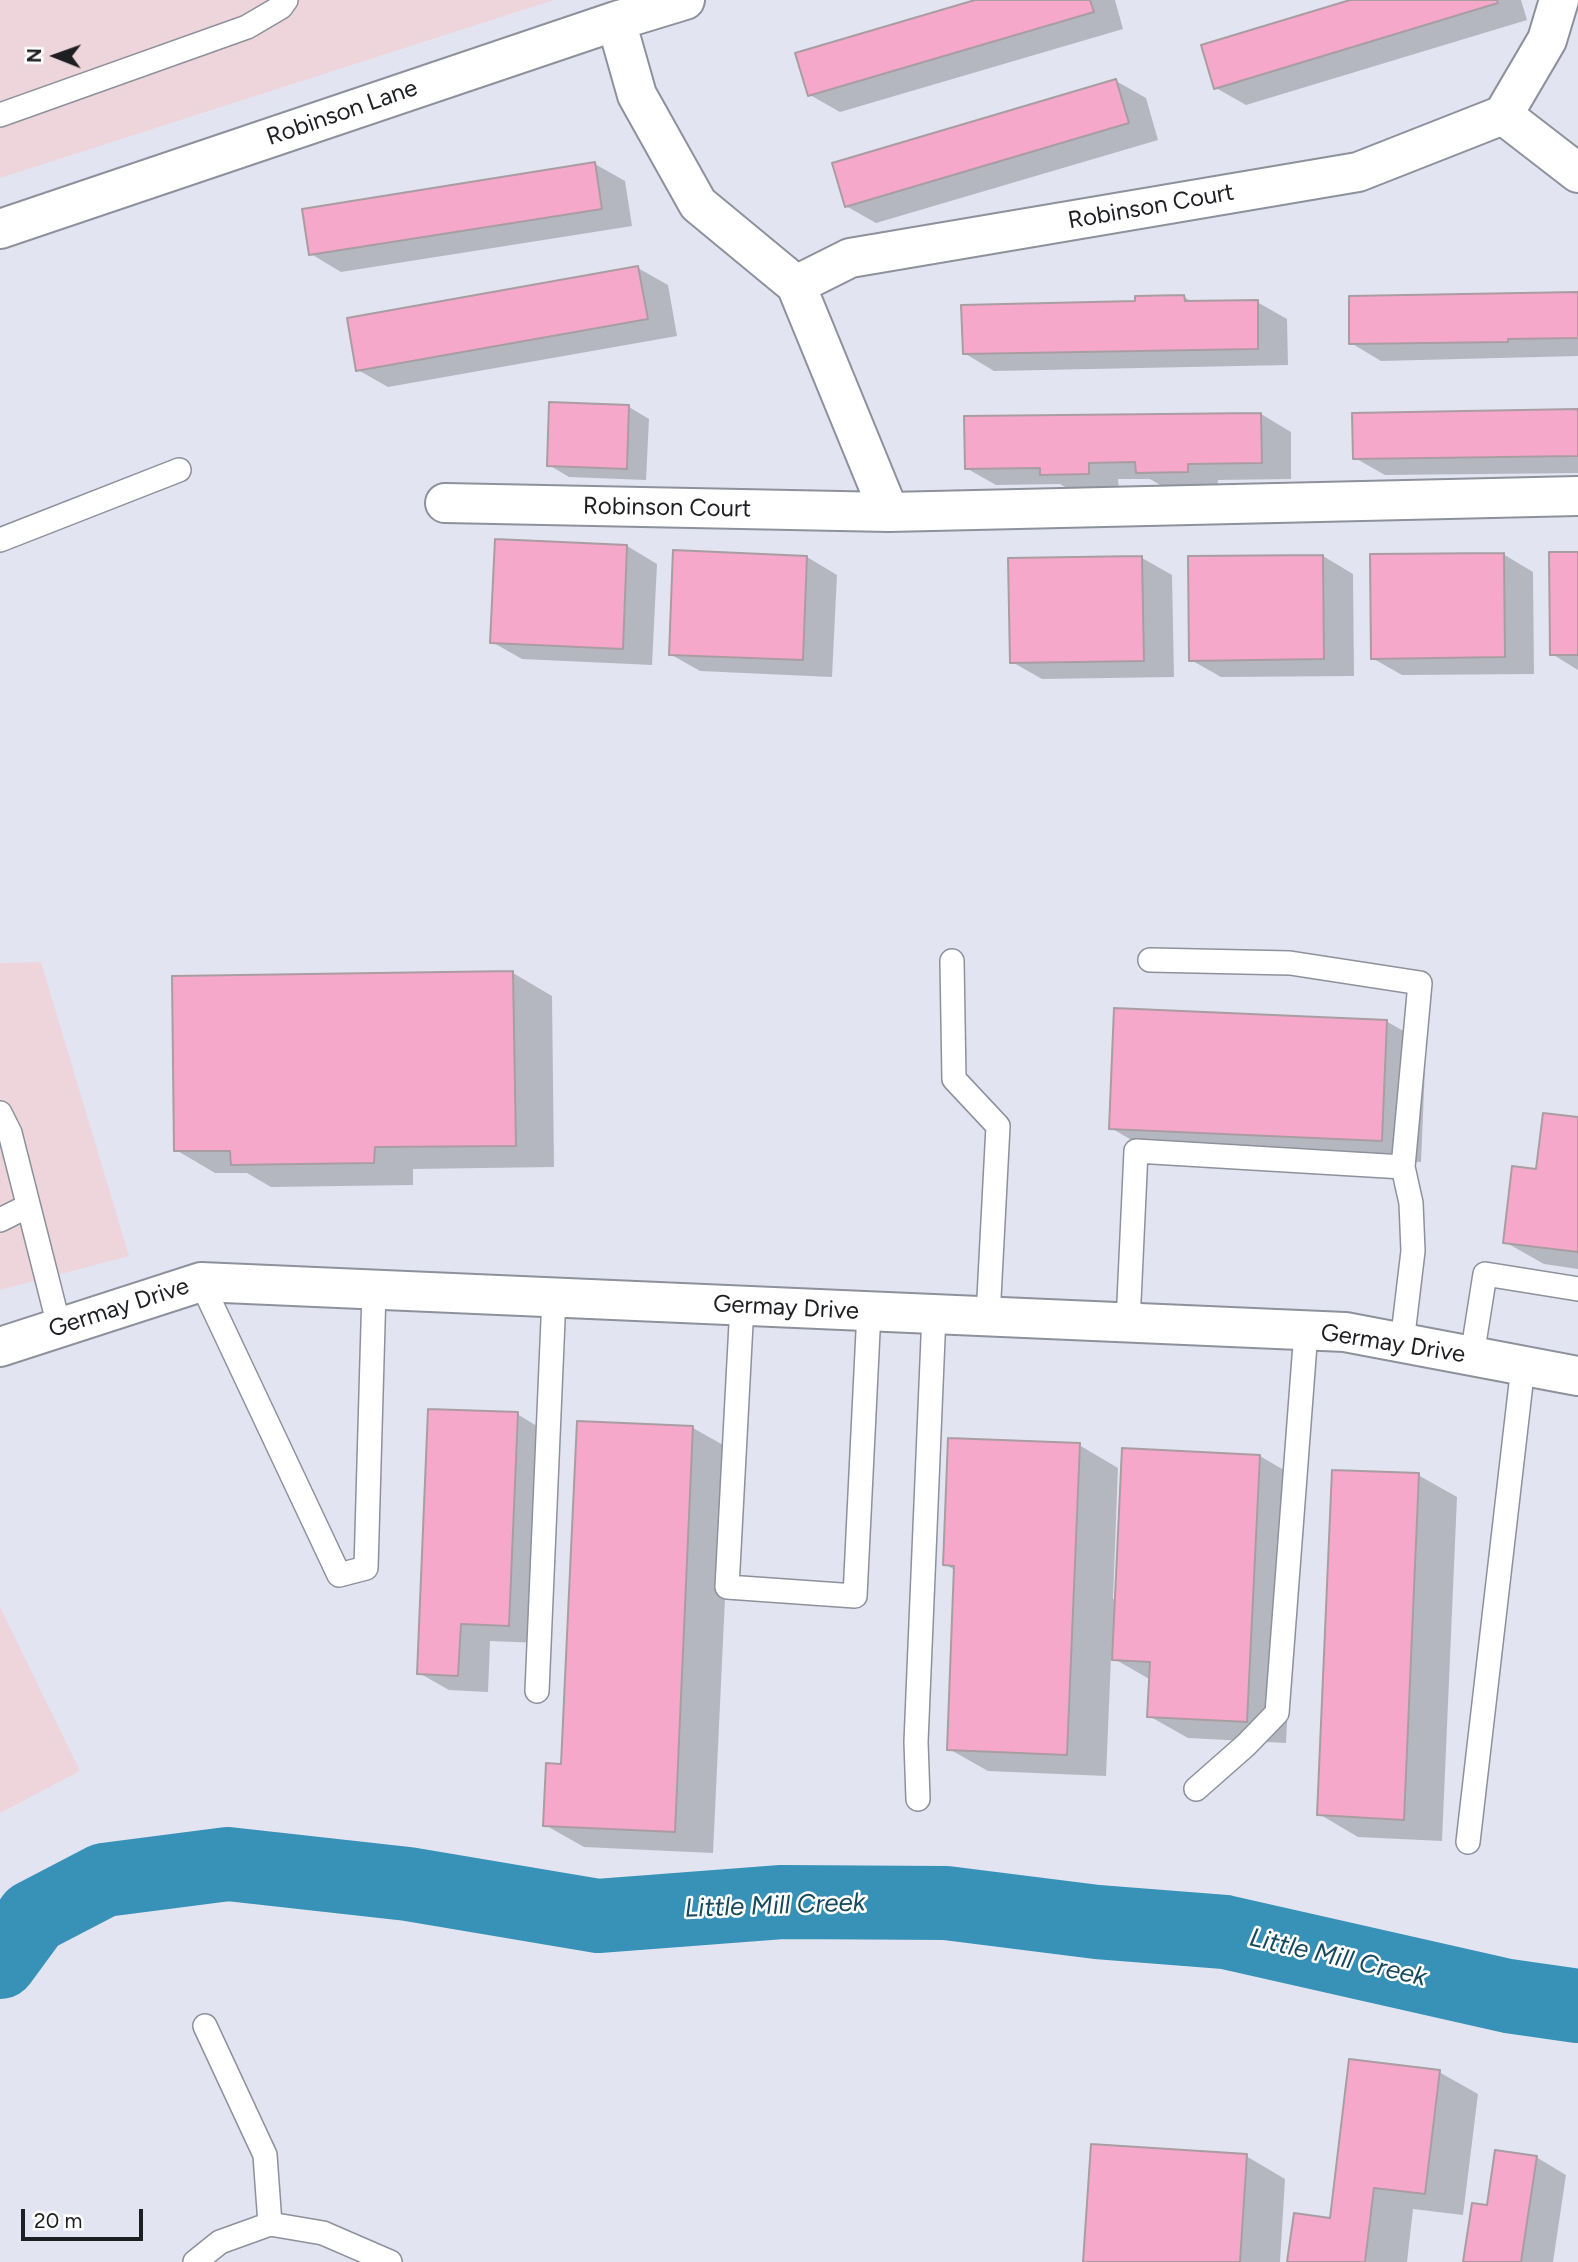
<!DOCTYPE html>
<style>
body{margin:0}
#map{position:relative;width:1578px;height:2262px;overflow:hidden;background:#e2e5f1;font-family:Figtree,sans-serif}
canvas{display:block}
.north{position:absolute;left:21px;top:21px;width:70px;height:70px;-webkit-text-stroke:5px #fff;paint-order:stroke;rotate:271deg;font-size:19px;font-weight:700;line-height:28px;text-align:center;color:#1e1f23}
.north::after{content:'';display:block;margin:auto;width:24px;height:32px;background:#1e1f23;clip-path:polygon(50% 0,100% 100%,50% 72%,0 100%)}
.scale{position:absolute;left:21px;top:2209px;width:122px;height:32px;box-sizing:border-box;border:4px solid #1e1f23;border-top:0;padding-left:9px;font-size:21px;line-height:24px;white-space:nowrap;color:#1e1f23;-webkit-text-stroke:5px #fff;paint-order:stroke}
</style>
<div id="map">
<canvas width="1578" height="2262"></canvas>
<div class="north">N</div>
<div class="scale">20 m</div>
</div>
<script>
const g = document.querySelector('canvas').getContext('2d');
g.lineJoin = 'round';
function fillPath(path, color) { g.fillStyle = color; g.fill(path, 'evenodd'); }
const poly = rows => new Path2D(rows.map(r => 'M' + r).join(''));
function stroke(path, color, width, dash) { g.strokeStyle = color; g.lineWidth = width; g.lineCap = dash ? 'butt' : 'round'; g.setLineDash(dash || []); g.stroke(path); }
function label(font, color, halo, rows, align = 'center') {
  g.font = font + ' Figtree,sans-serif'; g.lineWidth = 5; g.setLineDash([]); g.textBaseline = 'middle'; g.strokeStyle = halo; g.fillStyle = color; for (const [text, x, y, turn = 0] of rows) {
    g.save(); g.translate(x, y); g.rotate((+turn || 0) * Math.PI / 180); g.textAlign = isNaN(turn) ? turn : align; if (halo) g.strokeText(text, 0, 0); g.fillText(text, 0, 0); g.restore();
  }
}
const commercial = poly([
 [0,0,554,0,0,178],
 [41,962,129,1256,0,1290,0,963],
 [0,1607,80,1771,0,1813]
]);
const shadow = poly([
 [982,0,1115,0,1123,29,840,112,810,95],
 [1356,0,1521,0,1527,20,1246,105,1216,88],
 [1116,81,1146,98,1158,140,876,223,846,206],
 [595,164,625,181,632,226,341,272,311,254],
 [638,268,668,285,677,336,388,387,358,370],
 [1578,294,1578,356,1381,361,1351,343],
 [1184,297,1194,303,1257,302,1287,319,1288,365,994,371,964,353,1136,303],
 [629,407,649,419,646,480,569,477,549,465],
 [1578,411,1578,473,1385,475,1355,458],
 [1261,414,1291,432,1291,479,1218,480,1217,488,1167,489,1150,479,1118,479,1119,490,1072,491,1060,484,996,485,966,468],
 [627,546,657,564,652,665,522,659,492,642],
 [1503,554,1533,572,1534,674,1402,675,1372,658],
 [1578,554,1578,670,1552,654],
 [1323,556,1353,574,1354,676,1221,677,1191,660],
 [807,557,837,575,832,677,700,671,670,654],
 [1142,558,1172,575,1174,677,1042,679,1012,662],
 [513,973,552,996,554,1167,413,1169,413,1185,271,1187,247,1173,215,1173,176,1150],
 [1386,1021,1426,1044,1421,1162,1150,1151,1111,1128],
 [1578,1119,1578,1269,1544,1264,1505,1242,1538,1171],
 [517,1414,547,1432,539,1643,490,1641,488,1692,449,1690,419,1673],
 [693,1428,732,1450,713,1853,584,1847,545,1825,563,1766],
 [1079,1445,1118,1468,1113,1599,1116,1599,1260,1456,1299,1479,1286,1743,1188,1738,1149,1716,1151,1680,1111,1657,1106,1776,988,1771,949,1749,956,1571,945,1564],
 [1418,1475,1457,1497,1442,1841,1358,1837,1319,1814],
 [1439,2072,1478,2094,1463,2215,1413,2209,1407,2262,1289,2262,1331,2220],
 [1246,2156,1285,2179,1280,2262,1085,2262],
 [1536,2157,1566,2175,1553,2262,1465,2262,1488,2207]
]);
const river = poly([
 [0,1962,33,1917,104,1880,228,1864,408,1884,598,1916,782,1902,946,1903,1097,1922,1225,1932,1508,1996,1578,2006]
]);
const building = poly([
 [975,0,1090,0,1094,12,808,96,795,53,975,0],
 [1350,0,1497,0,1498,3,1214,89,1201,45,1350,0],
 [1116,79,1129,123,845,207,832,163,1116,79],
 [595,162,602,209,309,255,302,209,595,162],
 [638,266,648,319,356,371,347,318,638,266],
 [1578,292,1578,338,1508,339,1508,342,1349,344,1349,296,1578,292],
 [1184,295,1185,301,1258,300,1258,349,963,354,961,305,1135,301,1135,296,1184,295],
 [549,402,629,405,627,469,547,466,549,402],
 [1578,409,1578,456,1353,459,1352,413,1578,409],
 [1261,413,1262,463,1188,464,1188,472,1136,473,1135,462,1089,463,1089,474,1040,475,1040,468,965,469,964,416,1261,413],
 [495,539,627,545,623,649,490,643,495,539],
 [673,550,807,556,803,660,669,655,673,550],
 [1549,552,1578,552,1578,655,1550,655,1549,552],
 [1504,553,1505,657,1371,659,1370,554,1504,553],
 [1323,555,1324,659,1189,661,1188,556,1323,555],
 [1142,556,1144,661,1010,663,1008,558,1142,556],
 [513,971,516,1146,375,1147,374,1163,231,1165,230,1151,174,1151,172,976,513,971],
 [1114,1008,1387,1020,1382,1141,1109,1129,1114,1008],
 [1543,1113,1578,1117,1578,1252,1503,1243,1512,1166,1536,1169,1543,1113],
 [428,1409,518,1412,509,1626,461,1624,458,1676,417,1674,428,1409],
 [577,1421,693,1426,675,1832,543,1826,546,1763,561,1764,577,1421],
 [948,1438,1080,1443,1067,1755,947,1750,954,1566,943,1565,948,1438],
 [1122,1448,1260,1455,1247,1722,1147,1717,1150,1662,1112,1660,1122,1448],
 [1332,1470,1419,1473,1404,1820,1317,1815,1332,1470],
 [1349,2059,1440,2070,1425,2194,1374,2188,1365,2262,1287,2262,1294,2213,1330,2218,1349,2059],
 [1091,2144,1247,2154,1240,2262,1083,2262,1091,2144],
 [1495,2150,1537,2156,1521,2262,1463,2262,1472,2203,1487,2205,1495,2150]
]);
const service = poly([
 [0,115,247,27,281,7,286,0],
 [0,540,179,470],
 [1150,960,1290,963,1420,983,1403,1167,1411,1203,1413,1251,1402,1343],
 [952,961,954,1079,998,1126,988,1317],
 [0,1113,10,1133,59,1326],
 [0,1220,28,1206],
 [201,1282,339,1575,366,1568,374,1290],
 [742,1305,727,1587,855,1596,869,1311],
 [1128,1323,1136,1151,1403,1167],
 [1472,1356,1485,1274,1578,1289],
 [537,1691,554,1297],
 [1196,1789,1246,1745,1277,1713,1306,1331],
 [918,1799,916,1742,934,1314],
 [1468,1842,1523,1366],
 [205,2026,265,2155,270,2224],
 [195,2262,220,2242,270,2224,323,2233,390,2262]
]);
const minor = poly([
 [616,21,637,95,698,204,796,285,850,258,1358,172,1503,115,1547,40,1559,0],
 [1503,115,1578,173],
 [0,229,616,21,685,0],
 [796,285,889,512],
 [445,503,889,512,1578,496],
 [0,1347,201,1282,1345,1332,1578,1376]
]);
const streetNames = [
 ["Robinson Lane",342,113,-19],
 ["Robinson Court",1151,207,-10],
 ["Robinson Court",667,508,1],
 ["Germay Drive",119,1308,-18],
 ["Germay Drive",786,1308,3],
 ["Germay Drive",1393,1344,9]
];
const waterNames = [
 ["Little Mill Creek",775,1906,-2],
 ["Little Mill Creek",1338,1958,13]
];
fillPath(commercial, '#eed4db');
fillPath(shadow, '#0003');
stroke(river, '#3892b7', 74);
fillPath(building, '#f6a8cb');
stroke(building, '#a99da2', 2);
stroke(service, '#8d919b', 26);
stroke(minor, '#8d919b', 42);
stroke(service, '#fff', 23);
stroke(minor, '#fff', 38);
label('24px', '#1e1f23', '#fff', streetNames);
label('italic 26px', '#17495d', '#fff', waterNames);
</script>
